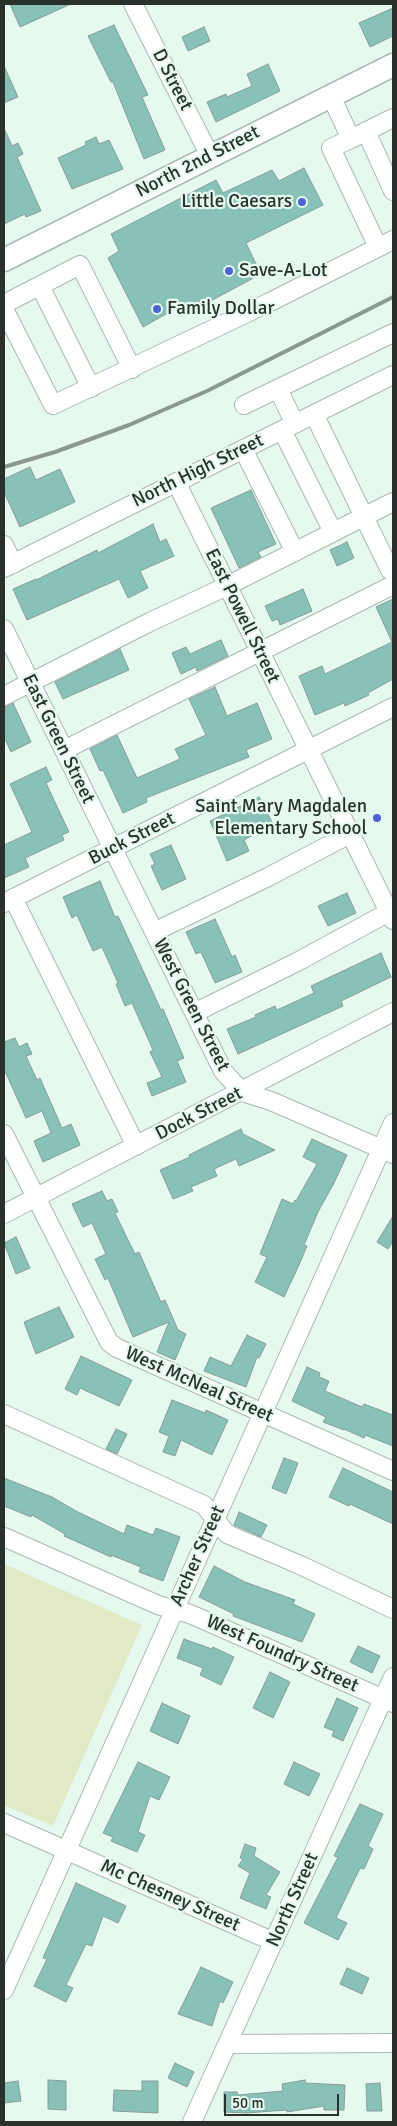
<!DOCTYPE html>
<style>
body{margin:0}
#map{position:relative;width:397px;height:2126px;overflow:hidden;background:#e6f9ef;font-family:Signika,sans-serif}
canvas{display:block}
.frame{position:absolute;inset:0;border:5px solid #2a312d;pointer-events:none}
.scale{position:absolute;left:224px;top:2094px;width:115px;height:22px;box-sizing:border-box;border:2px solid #2a312d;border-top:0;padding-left:6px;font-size:15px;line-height:18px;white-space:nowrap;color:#2a312d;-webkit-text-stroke:4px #e6f9ef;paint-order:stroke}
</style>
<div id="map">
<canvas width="397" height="2126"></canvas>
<div class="frame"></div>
<div class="scale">50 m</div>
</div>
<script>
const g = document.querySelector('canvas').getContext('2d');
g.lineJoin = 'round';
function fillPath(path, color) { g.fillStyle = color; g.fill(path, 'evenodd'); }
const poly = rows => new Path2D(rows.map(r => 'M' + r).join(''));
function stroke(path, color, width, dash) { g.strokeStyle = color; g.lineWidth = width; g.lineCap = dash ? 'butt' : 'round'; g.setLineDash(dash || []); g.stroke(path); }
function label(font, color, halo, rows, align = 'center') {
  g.font = font + ' Signika,sans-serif'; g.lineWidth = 4.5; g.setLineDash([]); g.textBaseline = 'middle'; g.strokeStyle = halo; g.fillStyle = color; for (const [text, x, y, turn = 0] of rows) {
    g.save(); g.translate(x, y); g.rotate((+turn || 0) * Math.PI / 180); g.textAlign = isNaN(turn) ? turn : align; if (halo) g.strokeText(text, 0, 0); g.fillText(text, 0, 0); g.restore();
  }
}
const green = poly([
 [4,1564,142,1625,53,1826,4,1805]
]);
const building = poly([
 [10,4,71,4,20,27,10,4],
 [393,8,393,36,370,47,359,23,393,8],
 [114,25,148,95,142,97,165,150,144,159,113,82,111,82,88,36,114,25],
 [204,27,210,41,188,51,182,37,204,27],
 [268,64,280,91,216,122,207,102,226,94,227,97,252,86,247,74,268,64],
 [4,66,18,97,4,103,4,66],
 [4,128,12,146,18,143,23,154,17,157,41,211,26,217,25,214,4,224,4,128],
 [96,137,99,144,109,140,123,169,72,189,58,158,86,145,85,142,96,137],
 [304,168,323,205,246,243,261,274,188,313,182,305,143,327,108,258,119,251,111,234,216,180,223,193,272,170,279,181,304,168],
 [30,467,36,480,60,469,75,502,20,527,4,492,4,479,30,467],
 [251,490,276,544,258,552,261,557,239,568,211,508,251,490],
 [153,524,160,542,166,539,174,556,140,571,148,588,128,598,119,579,27,620,13,589,36,579,36,580,97,550,98,553,153,524],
 [347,542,354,558,337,566,330,550,347,542],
 [303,589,312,611,280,625,278,619,272,621,265,606,303,589],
 [393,599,393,679,368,693,369,695,345,706,344,703,315,715,299,676,322,666,325,674,392,642,376,607,393,599],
 [221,640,228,656,197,671,196,667,181,674,172,653,186,647,190,654,221,640],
 [120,649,129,670,63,699,55,682,120,649],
 [215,687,227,716,257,703,272,739,246,750,249,757,146,798,147,802,123,813,103,770,100,771,90,749,117,735,137,778,180,759,175,749,206,735,189,699,215,687],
 [13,703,31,742,11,752,6,741,4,741,4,707,13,703],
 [46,767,52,780,46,783,69,832,62,835,64,840,25,858,29,867,4,878,4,845,32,832,10,784,46,767],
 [259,797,273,824,244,840,249,851,227,861,210,821,259,797],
 [171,845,186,879,162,890,151,866,155,864,150,854,171,845],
 [100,881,115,917,118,916,161,1010,163,1009,184,1058,177,1061,186,1082,152,1096,147,1083,162,1077,150,1052,153,1050,132,1003,125,1006,116,984,118,983,102,947,93,951,77,915,72,918,63,897,100,881],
 [347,893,356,913,328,926,318,906,347,893],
 [215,919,232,957,235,955,242,972,215,983,201,952,196,954,186,932,215,919],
 [381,953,391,977,341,1001,343,1006,238,1054,227,1029,256,1017,255,1015,275,1006,277,1010,314,993,311,986,381,953],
 [15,1038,19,1047,27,1043,32,1054,26,1056,37,1080,40,1078,62,1128,71,1124,80,1145,43,1162,34,1141,51,1133,42,1111,26,1118,4,1069,4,1042,15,1038],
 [241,1129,243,1134,275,1150,239,1166,236,1159,214,1169,217,1176,191,1187,193,1191,173,1199,160,1170,190,1157,189,1155,241,1129],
 [312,1139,347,1155,334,1183,318,1212,304,1245,307,1246,299,1265,284,1297,255,1282,267,1257,260,1254,282,1199,293,1204,295,1200,296,1201,317,1164,303,1157,312,1139],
 [102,1191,107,1201,112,1199,118,1212,115,1213,130,1244,135,1254,139,1252,161,1302,165,1300,178,1330,186,1334,175,1360,157,1352,169,1322,133,1337,108,1278,105,1280,95,1259,106,1254,92,1223,83,1227,72,1204,102,1191],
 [393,1216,393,1241,388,1249,377,1242,393,1216],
 [16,1237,30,1268,16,1274,4,1243,16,1237],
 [59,1307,74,1337,36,1354,24,1322,59,1307],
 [247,1335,266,1344,259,1358,257,1357,246,1387,204,1371,210,1357,231,1366,247,1335],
 [81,1356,132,1380,119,1406,80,1388,77,1395,65,1389,81,1356],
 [307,1367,320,1373,319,1377,329,1381,325,1391,362,1407,364,1404,393,1415,393,1446,365,1435,364,1438,344,1429,344,1430,323,1422,326,1417,292,1401,307,1367],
 [172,1400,205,1413,206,1410,228,1420,212,1455,181,1440,175,1456,163,1452,169,1436,159,1432,172,1400],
 [116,1429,127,1434,117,1454,106,1449,116,1429],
 [284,1458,298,1463,286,1494,272,1488,284,1458],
 [343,1468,393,1492,393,1524,350,1504,349,1506,329,1497,343,1468],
 [4,1478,52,1497,76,1511,124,1534,127,1525,153,1535,156,1528,180,1537,163,1581,139,1572,141,1567,111,1555,111,1557,64,1536,65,1534,32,1515,31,1517,4,1506,4,1478],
 [239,1512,267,1525,261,1537,234,1525,239,1512],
 [214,1566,245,1582,295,1600,293,1604,315,1614,302,1642,233,1616,234,1614,199,1597,214,1566],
 [184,1639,212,1649,213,1647,234,1657,221,1685,200,1675,203,1668,177,1658,184,1639],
 [358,1646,380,1656,372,1673,350,1662,358,1646],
 [270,1672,290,1682,273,1718,253,1708,270,1672],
 [337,1698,358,1708,343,1741,332,1736,334,1731,324,1727,337,1698],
 [162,1703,190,1716,178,1744,150,1731,162,1703],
 [138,1762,170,1777,159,1800,150,1796,138,1832,145,1835,137,1852,111,1841,113,1837,103,1833,138,1762],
 [294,1762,320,1774,309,1796,284,1784,294,1762],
 [360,1804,383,1814,368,1846,373,1849,364,1869,360,1868,336,1918,347,1923,338,1940,304,1923,338,1857,334,1856,360,1804],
 [245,1844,256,1848,254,1856,280,1872,266,1895,271,1897,266,1909,240,1898,250,1873,238,1866,243,1859,240,1858,245,1844],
 [76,1883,126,1906,118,1923,103,1916,92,1946,86,1944,66,1985,73,1988,66,2002,34,1986,47,1959,43,1958,76,1883],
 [201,1967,233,1982,223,2003,220,2001,212,2026,178,2014,201,1967],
 [347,1968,369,1978,362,1994,340,1984,347,1968],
 [175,2063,194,2072,187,2087,168,2078,175,2063],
 [48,2080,66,2081,66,2110,48,2109,48,2080],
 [305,2080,305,2083,345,2085,344,2110,324,2110,324,2106,287,2112,287,2110,247,2113,224,2112,224,2092,237,2092,238,2095,283,2091,282,2084,305,2080],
 [18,2081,21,2101,4,2103,4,2083,18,2081],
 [142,2081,158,2081,158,2113,113,2111,114,2090,142,2091,142,2081],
 [380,2083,382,2111,367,2111,366,2084,380,2083]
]);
const minor = poly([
 [133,4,210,156],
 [331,96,351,139,393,118],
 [366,131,393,191],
 [351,139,331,148,378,247],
 [40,286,91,388],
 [4,304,80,265,132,369],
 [4,309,53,405,268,303,393,240],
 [278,389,295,424],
 [244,405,393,333],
 [314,414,390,570],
 [282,430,333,532],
 [243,449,295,552],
 [176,482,393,920],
 [4,545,13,564],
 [4,568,393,375],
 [4,629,223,1071,242,1092,271,1101,393,1154],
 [4,696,150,622,227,586,393,502],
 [64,750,393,585],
 [13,898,136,1146],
 [4,903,393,707],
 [154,932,268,877,350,834],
 [194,1013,297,962,389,912],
 [4,1134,109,1342,117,1348,393,1471],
 [4,1214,393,1012],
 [4,1414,204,1505,227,1534,300,1565,393,1609],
 [4,1537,158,1605,190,1614,393,1703],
 [4,1823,274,1942],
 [4,1990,393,1123],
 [228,2044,393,2043],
 [192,2122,393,1677]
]);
const major = poly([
 [4,260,393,65]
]);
const rail = poly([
 [4,467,55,452,129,425,207,391,393,297]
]);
const markers = [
 [302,202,5,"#4e62d7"],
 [229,271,5,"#4e62d7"],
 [157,309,5,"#4e62d7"],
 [377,818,5,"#4e62d7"]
];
const streetNames = [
 ["D Street",172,80,63],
 ["North 2nd Street",198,162,-27],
 ["North High Street",198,471,-26],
 ["East Powell Street",242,616,64],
 ["East Green Street",58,739,64],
 ["Buck Street",132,839,-27],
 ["West Green Street",191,1005,63],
 ["Dock Street",199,1114,-27],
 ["West McNeal Street",199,1385,24],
 ["Archer Street",198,1556,-66],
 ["West Foundry Street",282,1654,24],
 ["Mc Chesney Street",170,1896,24],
 ["North Street",293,1900,-66]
];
const poiNames = [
 ["Little Caesars",292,202],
 ["Save-A-Lot",239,271,"left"],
 ["Family Dollar",167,309,"left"],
 ["Saint Mary Magdalen",367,807],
 ["Elementary School",367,829]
];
fillPath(green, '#e1e9c7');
fillPath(building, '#87c1b8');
stroke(building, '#889d99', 1);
stroke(minor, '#a8b9af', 20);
stroke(major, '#a8b9af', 25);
stroke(minor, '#fff', 18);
stroke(major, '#fff', 22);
stroke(rail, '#8c9992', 4);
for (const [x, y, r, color] of markers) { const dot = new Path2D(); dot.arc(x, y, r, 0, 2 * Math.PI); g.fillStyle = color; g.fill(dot); stroke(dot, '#e6f9ef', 2); }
label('19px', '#2a312d', '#e6f9ef', streetNames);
label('19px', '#2a312d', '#e6f9ef', poiNames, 'right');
</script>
